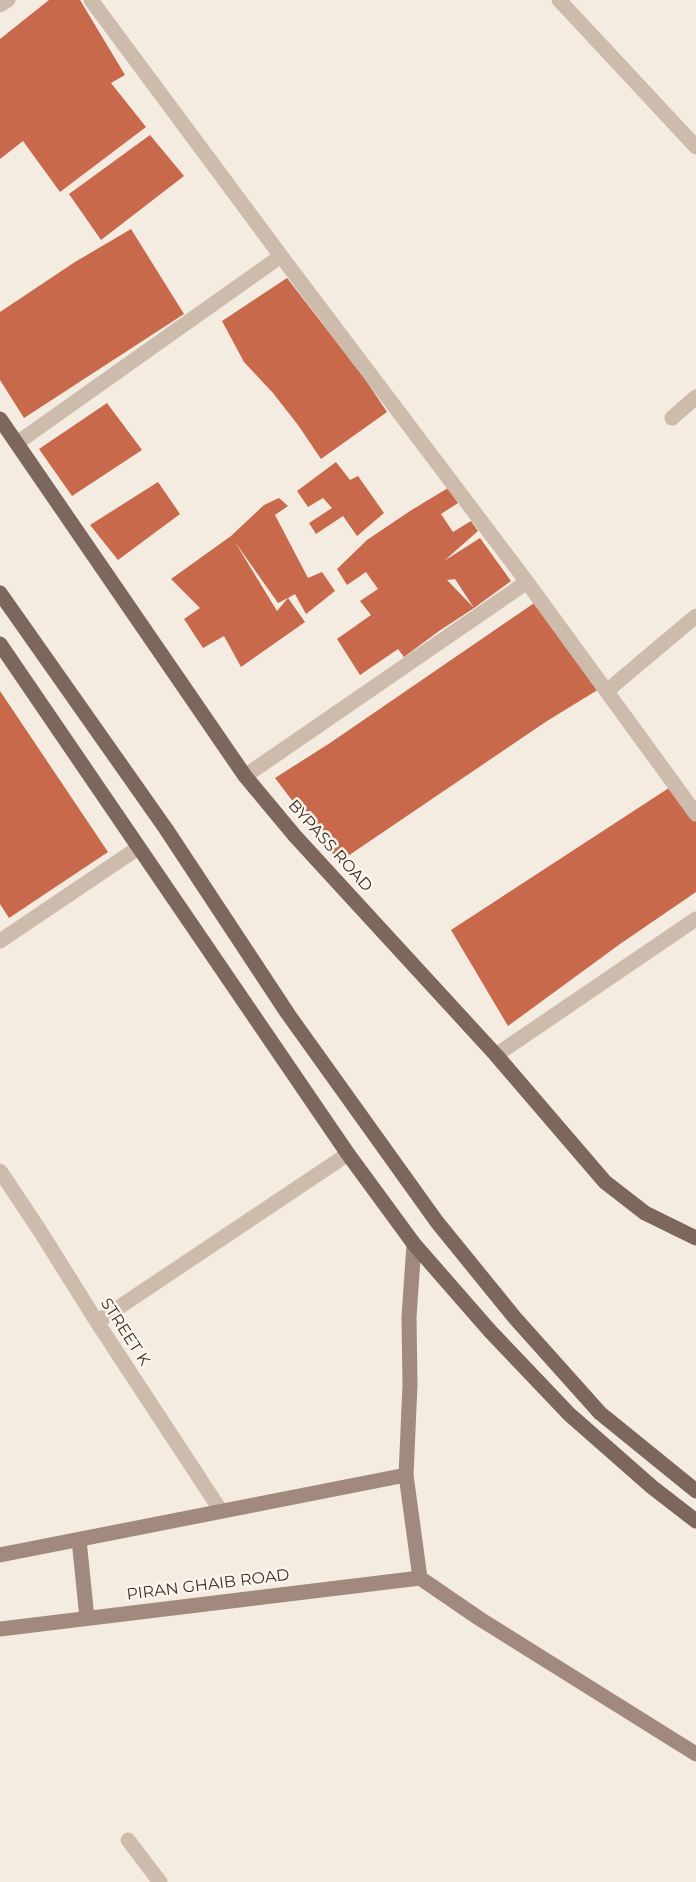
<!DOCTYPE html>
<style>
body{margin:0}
canvas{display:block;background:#f4ebe1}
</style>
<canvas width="696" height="1882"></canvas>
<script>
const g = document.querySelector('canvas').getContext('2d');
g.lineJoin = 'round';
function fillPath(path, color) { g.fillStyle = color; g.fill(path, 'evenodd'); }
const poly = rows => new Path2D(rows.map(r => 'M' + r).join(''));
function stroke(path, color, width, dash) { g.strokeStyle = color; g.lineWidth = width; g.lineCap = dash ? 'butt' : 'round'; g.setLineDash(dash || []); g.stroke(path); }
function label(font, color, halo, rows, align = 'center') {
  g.font = font + ' Montserrat,sans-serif'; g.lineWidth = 5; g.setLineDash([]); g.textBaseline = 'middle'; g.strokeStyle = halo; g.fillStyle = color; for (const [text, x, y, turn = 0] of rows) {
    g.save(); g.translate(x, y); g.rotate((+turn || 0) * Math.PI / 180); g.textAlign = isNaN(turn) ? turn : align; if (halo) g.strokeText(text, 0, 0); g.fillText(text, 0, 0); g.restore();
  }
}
const building = poly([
 [49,0,80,0,125,75,111,83,146,127,60,192,23,141,0,159,0,39],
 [150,135,184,176,101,240,69,194],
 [131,229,184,314,24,418,0,380,0,312,75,262],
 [287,278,365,379,387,412,321,459,298,425,273,393,244,362,222,321],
 [107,403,142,450,72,496,39,449],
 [336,462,350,480,358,476,384,513,357,536,343,516,316,534,309,523,332,508,323,498,308,507,297,491],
 [158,482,180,514,118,560,90,525],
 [448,488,458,503,441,514,453,532,471,521,478,531,444,561,480,538,511,581,474,608,455,579,447,580,474,608,439,631,404,657,398,649,360,675,337,639,371,615,360,601,378,589,366,572,347,585,337,569,367,540,410,511],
 [279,498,288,506,275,515,308,578,322,572,335,591,306,614,295,594,288,598,305,622,241,667,224,636,203,648,184,619,200,608,171,579,231,536,264,505],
 [235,542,278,603,288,598,277,611],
 [540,599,604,686,547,721,339,862,275,778,330,743],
 [0,691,108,852,9,918,0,904],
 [675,784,696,820,696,892,620,944,508,1026,451,930]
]);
const minor = poly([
 [91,0,281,256,527,582,696,814],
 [559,0,696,147],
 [0,5,8,0],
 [672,418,696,397],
 [17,443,281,256],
 [608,690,696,616],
 [245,776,527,582],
 [0,941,138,848],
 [496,1055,696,919],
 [0,1171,40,1231,97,1322,221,1511],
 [97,1322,348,1154],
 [128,1840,160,1882]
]);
const secondary = poly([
 [414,1244,409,1317,410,1385,406,1475,420,1578,480,1619,696,1754],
 [79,1540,87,1618],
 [0,1555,406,1475],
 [0,1629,420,1578]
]);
const primary = poly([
 [0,419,245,776,295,836,496,1055,605,1182,645,1213,696,1238],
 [0,593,166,829,288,1014,437,1222,515,1318,600,1413,696,1491],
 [0,644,348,1154,414,1244,490,1331,569,1414,652,1487,696,1521]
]);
const streetNames = [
 ["BYPASS ROAD",330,846,48],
 ["STREET K",125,1332,57],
 ["PIRAN GHAIB ROAD",208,1585,-7]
];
fillPath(building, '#c8694b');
stroke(minor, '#cdbbac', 15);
stroke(secondary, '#a18a7d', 15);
stroke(primary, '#7d675c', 15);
label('16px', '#3b302b', '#fbf5ee', streetNames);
</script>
